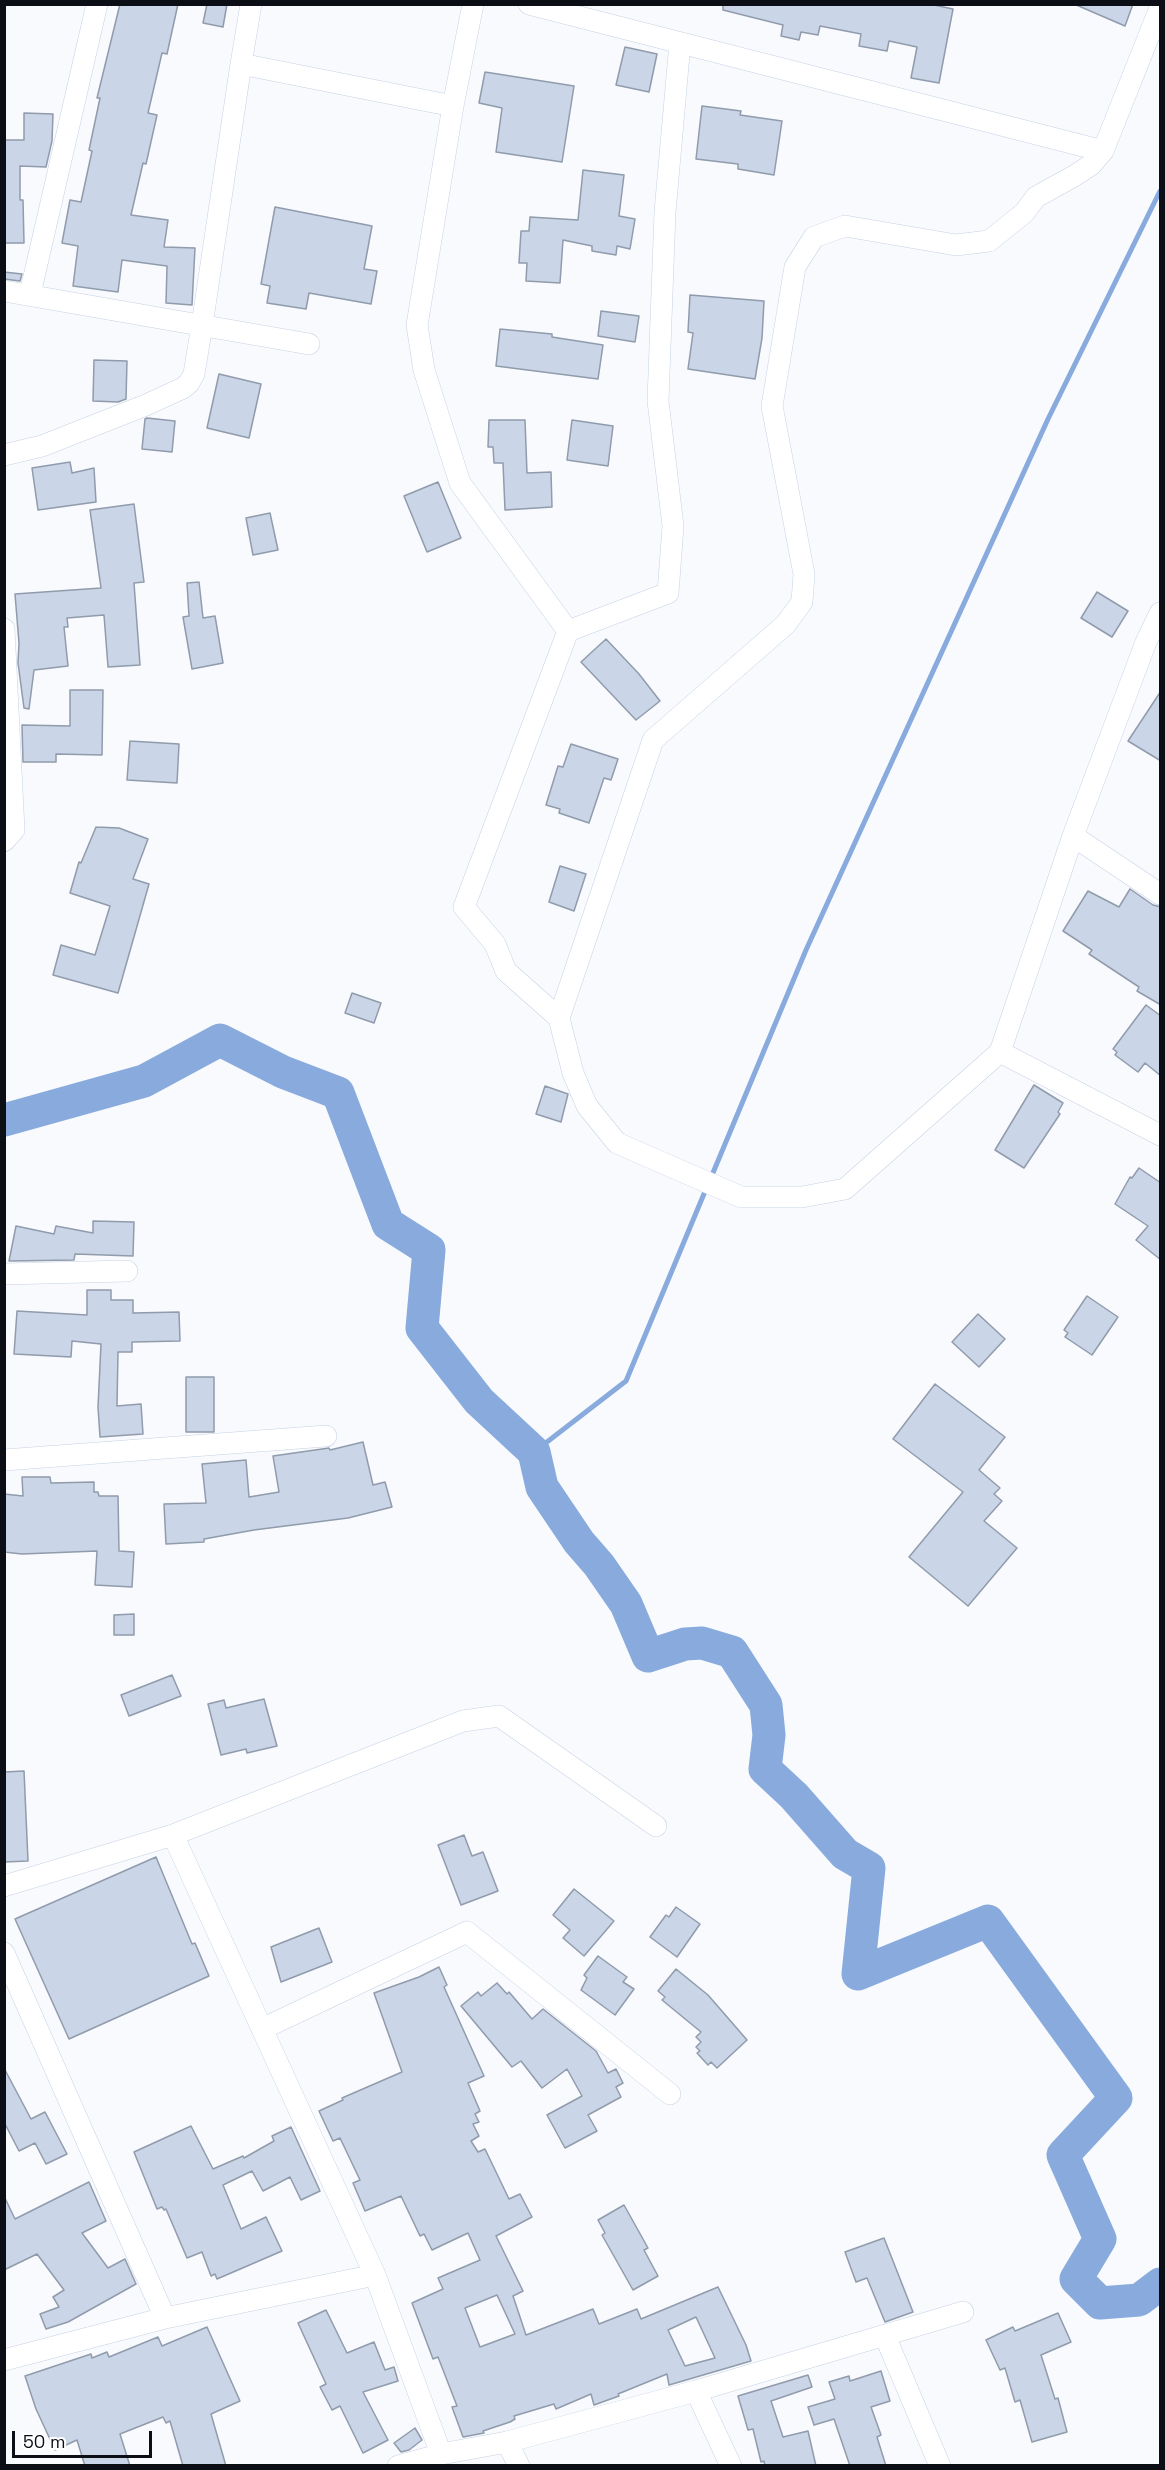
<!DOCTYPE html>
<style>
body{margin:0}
#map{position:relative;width:1165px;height:2470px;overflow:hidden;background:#f8fafe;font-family:"Space Grotesk",sans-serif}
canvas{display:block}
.frame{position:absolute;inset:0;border:6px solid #0b0f15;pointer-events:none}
.scale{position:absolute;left:12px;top:2431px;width:140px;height:27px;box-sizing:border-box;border:3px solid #0b0f15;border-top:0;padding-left:8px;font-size:18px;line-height:21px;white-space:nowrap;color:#0b0f15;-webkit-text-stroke:4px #fff;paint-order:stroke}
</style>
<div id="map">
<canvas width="1165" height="2470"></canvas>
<div class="frame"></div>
<div class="scale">50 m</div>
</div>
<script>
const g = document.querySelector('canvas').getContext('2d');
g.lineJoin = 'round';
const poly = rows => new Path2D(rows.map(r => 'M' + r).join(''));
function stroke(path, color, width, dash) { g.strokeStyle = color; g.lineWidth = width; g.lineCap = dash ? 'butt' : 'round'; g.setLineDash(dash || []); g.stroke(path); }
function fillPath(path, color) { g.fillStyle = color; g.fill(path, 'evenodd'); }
const stream = poly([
 [710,1180,806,950,1048,419,1160,191],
 [534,1452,626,1381,706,1189]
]);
const river = poly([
 [4,1120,144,1081,220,1040,283,1072,338,1093,388,1224,429,1250,422,1328,479,1401,534,1452,542,1487,579,1542,599,1565,626,1604,648,1656,685,1644,702,1643,732,1652,766,1705,769,1735,765,1769,794,1796,845,1854,869,1868,858,1974,988,1921,1116,2098,1063,2155,1100,2239,1076,2279,1100,2303,1139,2300,1160,2284]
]);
const building = poly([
 [120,4,178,4,167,54,162,53,148,113,157,115,146,164,143,163,131,215,168,220,164,247,195,248,192,305,166,303,167,266,122,260,118,292,73,286,78,246,62,243,70,200,81,202,92,151,89,150,100,98,97,98,120,4],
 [207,4,227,4,223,27,203,23,207,4],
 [723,4,929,4,953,9,939,83,911,78,917,47,889,41,887,51,859,46,861,34,820,26,818,35,801,32,799,40,781,36,783,25,723,10,723,4],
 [1074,4,1133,4,1125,26,1074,4],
 [625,47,657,54,649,92,616,85,625,47],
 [485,72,574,86,562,162,496,152,502,108,479,103,485,72],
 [702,106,741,111,740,115,782,121,774,175,738,169,738,164,696,159,702,106],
 [24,113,53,114,52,141,46,167,20,166,20,200,23,200,24,243,4,243,4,140,24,140,24,113],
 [583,170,624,175,619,216,635,219,630,249,617,246,616,255,592,251,592,246,563,240,560,283,526,281,527,263,519,263,521,231,529,231,530,217,578,220,583,170],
 [275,207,372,226,364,269,377,271,371,304,309,293,306,309,267,303,270,286,261,284,275,207],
 [4,272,22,274,20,281,4,279,4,272],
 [690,295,764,301,762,338,755,379,688,369,693,333,688,332,690,295],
 [601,311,639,316,635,342,598,336,601,311],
 [500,329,552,334,552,337,603,345,598,379,496,366,500,329],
 [94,360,127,361,126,399,118,402,93,401,94,360],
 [219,374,261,384,249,438,207,428,219,374],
 [147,418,175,421,172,452,142,449,145,419,147,418],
 [489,420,525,420,527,473,551,472,552,507,505,510,503,463,494,463,493,447,488,447,489,420],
 [572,420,613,426,608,466,567,460,572,420],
 [70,462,72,473,94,468,96,502,38,510,32,468,70,462],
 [438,482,461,538,427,552,404,496,438,482],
 [134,504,144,582,134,583,140,665,108,667,104,615,67,618,68,627,64,627,68,666,34,670,29,709,24,708,18,663,19,643,15,594,101,588,90,510,134,504],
 [270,513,278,550,253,555,246,518,270,513],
 [199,582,203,618,215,616,223,663,192,669,183,617,189,616,187,583,199,582],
 [1097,592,1128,611,1112,637,1081,618,1097,592],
 [606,639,639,674,660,701,636,720,581,662,606,639],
 [70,690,103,690,102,755,56,754,56,762,23,762,22,725,70,726,70,690],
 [1161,691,1161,761,1128,741,1161,691],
 [130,741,179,744,177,783,127,780,130,741],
 [571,744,618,759,611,780,604,778,589,823,559,813,560,809,546,805,558,766,563,767,571,744],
 [96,827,119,828,148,839,133,879,149,884,118,993,53,975,61,945,95,955,110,906,70,893,79,862,81,863,96,827],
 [560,866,586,874,574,911,549,902,560,866],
 [1130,889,1153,905,1161,907,1161,1005,1137,991,1139,987,1089,954,1092,950,1063,931,1088,891,1119,907,1130,889],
 [352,993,381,1003,374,1023,345,1013,352,993],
 [1146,1005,1161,1016,1161,1076,1145,1063,1138,1072,1115,1055,1117,1052,1113,1049,1146,1005],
 [1034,1085,1063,1103,1058,1112,1060,1114,1024,1168,995,1150,1034,1085],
 [545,1086,568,1094,561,1122,536,1114,545,1086],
 [1139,1168,1161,1183,1161,1260,1136,1240,1148,1226,1115,1204,1130,1177,1132,1178,1139,1168],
 [93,1221,134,1222,133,1256,75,1254,74,1260,9,1261,16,1226,54,1234,56,1226,93,1233,93,1221],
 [87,1290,111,1290,111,1300,133,1300,133,1313,179,1312,180,1341,132,1342,132,1352,118,1352,117,1406,141,1404,143,1434,100,1437,98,1407,101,1344,72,1341,71,1357,14,1354,17,1311,87,1315,87,1290],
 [1087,1296,1118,1317,1092,1355,1065,1337,1068,1333,1064,1330,1087,1296],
 [978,1314,1005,1339,979,1367,952,1342,978,1314],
 [186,1377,214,1377,214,1432,186,1432,186,1377],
 [935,1384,1005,1437,979,1470,1000,1488,994,1494,1002,1501,984,1521,1017,1548,968,1606,909,1557,963,1492,893,1439,935,1384],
 [363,1442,373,1485,385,1482,392,1507,348,1518,254,1530,204,1539,204,1542,166,1544,164,1504,206,1503,202,1464,246,1460,249,1497,279,1492,273,1456,329,1448,330,1450,363,1442],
 [22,1477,50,1477,51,1483,94,1482,94,1492,98,1492,99,1496,118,1496,119,1551,134,1552,132,1587,95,1585,97,1551,22,1554,4,1552,4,1494,23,1496,22,1477],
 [134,1614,134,1635,114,1635,114,1615,134,1614],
 [172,1675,181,1696,129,1716,121,1695,172,1675],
 [264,1699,277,1746,247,1753,246,1749,221,1755,208,1704,224,1700,226,1708,264,1699],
 [24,1771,28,1861,4,1862,4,1772,24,1771],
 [464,1835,472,1856,483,1852,498,1891,461,1905,438,1845,464,1835],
 [156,1857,192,1944,195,1943,209,1976,69,2039,15,1919,156,1857],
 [574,1889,614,1921,584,1956,563,1938,570,1930,553,1915,574,1889],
 [676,1907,700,1924,677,1957,650,1937,666,1915,669,1917,676,1907],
 [319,1928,332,1962,281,1982,271,1947,319,1928],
 [598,1956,627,1977,623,1982,634,1989,615,2015,581,1990,587,1978,584,1975,598,1956],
 [439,1967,447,1985,444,1987,484,2076,468,2083,480,2111,475,2114,479,2122,473,2124,479,2136,471,2141,478,2152,485,2149,509,2199,520,2194,532,2217,496,2236,523,2291,513,2296,526,2335,593,2309,599,2324,637,2309,641,2319,718,2287,746,2345,751,2361,669,2385,667,2374,618,2394,619,2396,594,2405,591,2394,556,2409,554,2404,514,2416,515,2419,510,2422,483,2431,484,2433,463,2437,452,2407,457,2406,438,2357,433,2359,412,2303,443,2289,438,2278,480,2260,468,2233,432,2250,424,2234,420,2236,401,2196,365,2211,353,2183,360,2180,340,2138,333,2141,319,2111,343,2100,342,2098,402,2072,374,1993,419,1977,439,1967],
 [497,2295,515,2334,480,2347,465,2308,497,2295],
 [696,2317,715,2358,685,2366,668,2330,696,2317],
 [676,1969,708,1995,747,2040,717,2068,711,2062,708,2065,697,2053,700,2051,696,2047,701,2042,696,2037,701,2032,662,2000,665,1997,658,1991,676,1969],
 [497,1983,507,1994,509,1992,532,2019,543,2009,596,2051,608,2073,616,2069,623,2083,616,2087,621,2097,588,2115,597,2131,565,2148,547,2115,582,2096,567,2069,542,2088,521,2061,512,2067,461,2006,478,1992,481,1996,497,1983],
 [4,2068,31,2119,45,2112,67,2154,46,2164,35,2143,19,2151,4,2122,4,2068],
 [191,2126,213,2169,243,2156,244,2158,274,2141,272,2136,291,2127,320,2191,301,2200,290,2177,263,2191,252,2171,223,2185,241,2229,266,2217,282,2251,217,2279,215,2274,211,2276,202,2252,187,2258,166,2209,164,2210,162,2207,157,2209,134,2152,191,2126],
 [89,2182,106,2221,82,2233,108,2268,125,2259,136,2284,68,2322,46,2329,40,2314,59,2307,53,2297,64,2290,37,2254,4,2270,4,2196,15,2219,89,2182],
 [624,2205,648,2248,644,2250,658,2276,633,2290,602,2235,605,2233,598,2220,624,2205],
 [884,2238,913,2312,885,2322,867,2278,856,2282,845,2252,884,2238],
 [326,2310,347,2353,374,2342,385,2370,394,2367,398,2381,363,2392,388,2440,363,2453,340,2406,332,2410,320,2387,326,2384,298,2323,326,2310],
 [1058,2313,1071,2342,1041,2355,1055,2399,1058,2398,1067,2432,1032,2442,1020,2400,1015,2402,1005,2368,1000,2370,986,2340,1013,2327,1015,2331,1058,2313],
 [207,2327,240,2401,211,2414,226,2466,183,2466,170,2421,166,2423,163,2417,120,2434,130,2466,85,2466,77,2440,55,2450,36,2409,25,2376,91,2354,92,2358,107,2352,109,2357,158,2337,162,2346,207,2327],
 [881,2371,890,2401,871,2407,881,2435,877,2437,886,2466,850,2466,834,2419,814,2425,808,2407,835,2399,829,2382,849,2376,850,2381,881,2371],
 [808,2375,812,2387,771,2401,783,2437,808,2431,816,2466,765,2466,764,2461,761,2462,753,2429,748,2430,738,2396,808,2375],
 [415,2428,422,2440,409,2450,401,2452,394,2443,415,2428]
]);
const street = poly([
 [473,4,453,106,417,325,424,370,460,483,568,631,464,907,495,944,506,971,559,1018,573,1073,587,1106,617,1143,741,1197,802,1197,845,1189,1000,1052,1073,836,1146,642,1160,613],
 [529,4,1103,151],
 [241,64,453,106],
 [4,291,309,344],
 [30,294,97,4],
 [4,455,42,446,146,405,183,388,189,383,194,374,202,325,241,64,251,4],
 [4,629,14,830,4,841],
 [568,631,668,593,673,526,658,401,665,212,680,43],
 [1073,836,1160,894],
 [559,1018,653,740,786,624,802,602,804,574,772,406,795,267,814,237,845,226,956,245,989,241,1024,213,1036,197,1074,176,1091,165,1103,151,1160,8],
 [1000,1052,1160,1135],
 [4,1274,127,1271],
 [4,1460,326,1436],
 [173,1835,375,2275,441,2454],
 [4,1886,173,1835,463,1721,499,1716,656,1826],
 [4,1953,165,2318],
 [262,2029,467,1932,670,2094],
 [885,2336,940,2466],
 [4,2360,165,2318,375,2275],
 [696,2391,731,2466],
 [507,2442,519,2466],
 [398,2466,441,2454,507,2442,696,2391,963,2312]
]);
stroke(stream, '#8ad', 5);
stroke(river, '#8ad', 33);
fillPath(building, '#cad5e7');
stroke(building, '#909bac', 1.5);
stroke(street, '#c6d2e3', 22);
stroke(street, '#fff', 21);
</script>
